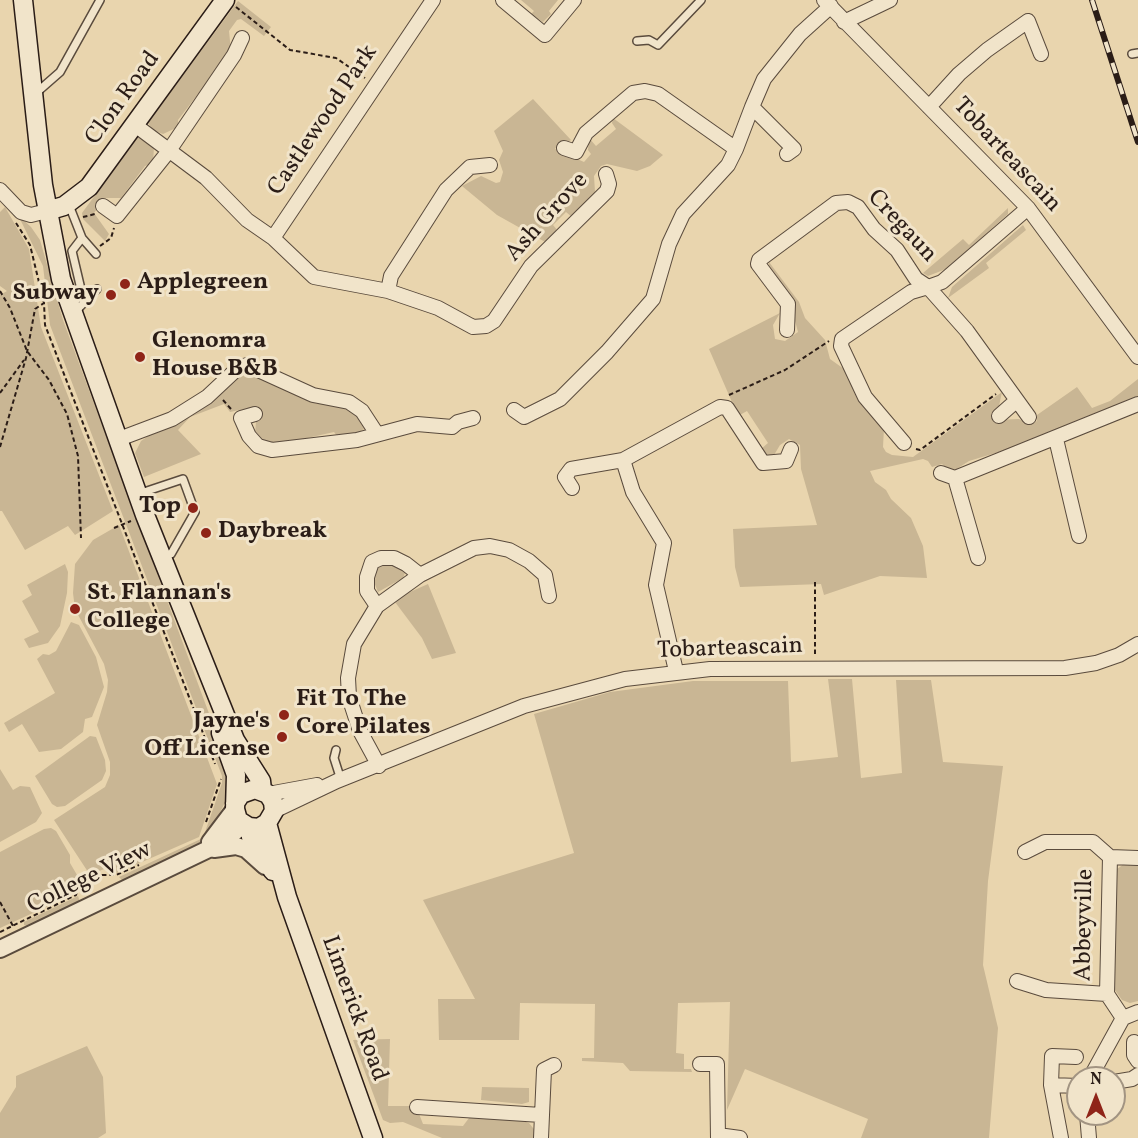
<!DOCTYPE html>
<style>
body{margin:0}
#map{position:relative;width:1138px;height:1138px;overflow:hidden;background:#e9d5ae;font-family:Vollkorn,serif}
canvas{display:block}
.north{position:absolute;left:1066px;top:1066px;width:60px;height:60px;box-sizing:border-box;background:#f1e4ca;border:2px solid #a29482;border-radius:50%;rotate:0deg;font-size:16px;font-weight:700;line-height:24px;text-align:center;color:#2b1d17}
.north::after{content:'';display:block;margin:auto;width:21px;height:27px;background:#8f2418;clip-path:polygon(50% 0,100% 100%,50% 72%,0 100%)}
</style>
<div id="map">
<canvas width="1138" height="1138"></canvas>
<div class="north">N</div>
</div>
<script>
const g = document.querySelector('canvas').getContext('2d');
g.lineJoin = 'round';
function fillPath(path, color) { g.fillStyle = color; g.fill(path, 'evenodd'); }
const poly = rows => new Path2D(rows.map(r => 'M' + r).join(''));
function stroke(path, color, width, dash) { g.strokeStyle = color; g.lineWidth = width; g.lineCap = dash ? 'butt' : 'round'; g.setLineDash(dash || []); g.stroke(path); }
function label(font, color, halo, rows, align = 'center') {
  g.font = font + ' Vollkorn,serif'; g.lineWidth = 6; g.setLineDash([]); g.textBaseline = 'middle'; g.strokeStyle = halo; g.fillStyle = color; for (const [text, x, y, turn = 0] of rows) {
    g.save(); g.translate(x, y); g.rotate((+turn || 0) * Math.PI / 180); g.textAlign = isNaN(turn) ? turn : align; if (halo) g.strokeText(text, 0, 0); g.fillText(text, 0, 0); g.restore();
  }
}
const green = poly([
 [521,0,558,0,549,11,551,14,543,22,531,14,534,11],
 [238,1,271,27,264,36,241,19,237,20,229,31,231,51,178,120,178,127,163,134,153,130,148,123],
 [533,99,571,140,566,143,560,141,555,149,584,162,591,154,588,150,589,138,596,146,616,129,612,123,613,118,663,155,650,166,637,171,607,164,601,166,594,176,595,192,592,198,573,218,566,212,553,225,558,231,547,243,497,215,462,186,481,176,496,183,500,182,503,172,499,160,503,151,494,131],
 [138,137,154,146,153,164,145,166,121,198,106,198,94,213,109,234,105,241,83,219,82,213],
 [5,207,29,249,41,327,113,511,75,535,68,526,25,550,2,511,0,511,0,295,7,291,0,286,0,212],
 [1008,208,1008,214,946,269,928,276,923,273,963,239,969,245],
 [18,215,31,227,40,240,63,320,230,770,230,792,206,841,128,879,122,880,119,877,203,838,222,783,222,776,50,325,43,266],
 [1023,225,1026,230,986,263,989,268,948,298,952,287],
 [769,262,799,302,805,318,825,340,830,359,844,369,861,399,884,428,883,447,886,452,892,455,913,457,1002,392,999,406,992,416,994,420,1019,419,1030,425,1037,421,1037,415,1077,387,1092,408,1110,401,1138,379,1138,396,1035,441,969,461,955,470,949,470,942,464,932,467,928,461,923,459,870,471,875,482,886,490,891,499,911,518,923,546,927,578,880,576,824,595,821,584,740,587,735,567,733,529,817,525,801,469,800,445,789,439,780,445,774,455,764,455,761,449,768,443,747,411,738,416,709,349,780,313,773,325,775,339,785,341,798,332,794,317,768,270],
 [248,370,266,376,266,381,317,404,323,401,349,407,362,419,364,429,356,434,337,436,334,432,276,445,259,439,255,434,256,422,262,419,258,406,230,412,224,404,190,417,178,430,201,454,144,477,135,453,141,441,241,372],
 [119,525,217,784,199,837,117,873,104,869,90,875,54,820,105,787,110,775,110,762,97,725,107,692,108,680,104,664,75,609,73,593,75,564,93,540],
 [65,564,68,572,67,593,60,626,48,643,29,648,24,639,39,632,22,601,32,595,27,585],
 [391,565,402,569,405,573,403,578,378,592,374,582,377,566],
 [428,584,456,653,432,659,422,638,395,602,401,596],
 [71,622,79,625,96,657,104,687,92,717,85,719,83,732,61,749,39,752,22,724,9,732,4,723,55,693,37,659,43,654,49,655,56,651],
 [828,679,852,679,861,778,902,773,896,680,931,680,943,762,1003,766,988,881,983,965,998,1028,989,1138,861,1138,868,1119,745,1069,727,1110,730,1002,678,1003,676,1053,684,1054,684,1069,691,1069,692,1072,630,1071,623,1063,582,1061,582,1058,594,1058,595,1004,520,1003,519,1040,439,1040,438,999,475,999,423,900,574,853,534,714,610,692,693,681,788,681,791,762,838,757],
 [90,736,96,737,105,760,106,771,102,780,65,806,57,807,52,804,35,776],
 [0,769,13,790,20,786,30,787,42,813,36,822,0,842],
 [51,828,56,831,70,855,70,863,80,880,75,883,70,895,66,898,0,928,0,852,44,829],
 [1138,863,1138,1001,1130,1003,1122,1000,1112,986,1114,879,1117,869,1124,864],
 [78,896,80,902,30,927,24,925,24,922],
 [390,1039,388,1106,416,1106,423,1124,463,1126,469,1118,476,1115,521,1120,529,1123,537,1133,537,1138,442,1138,403,1122,390,1123,383,1120,353,1040],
 [87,1046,103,1077,106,1133,98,1138,0,1138,0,1113,16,1087,16,1076],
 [482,1087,529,1088,529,1102,522,1104,481,1100]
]);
const path = poly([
 [236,7,290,50,336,58,365,78],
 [83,217,95,214],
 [16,223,30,245,44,303,45,325,215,764],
 [100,246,111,238,114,228],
 [0,291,10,308,27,351,49,380,67,414,78,456,81,538],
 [0,393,24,360],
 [729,395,785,370,829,341],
 [223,400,231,409],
 [0,447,26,358,35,309,44,303],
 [916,449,920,450,996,394],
 [114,528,131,521],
 [815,582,815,657],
 [206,822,221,779],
 [0,902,13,926],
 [0,932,76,895,79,885,102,875,116,875,139,865]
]);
const service = poly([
 [637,41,649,40,658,45,701,0],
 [1132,54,1138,53],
 [36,93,60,72,100,0],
 [69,205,82,238,96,254],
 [82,238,72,251,84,302],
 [74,313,97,289],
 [138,494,183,479,195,512,171,554,162,557],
 [336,750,334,758,341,780]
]);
const minor = poly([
 [503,0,545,35,574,0],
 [824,0,1028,208,1138,357],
 [844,22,890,0],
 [929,107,959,74,987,50,1028,21,1041,54],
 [135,125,206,178,247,220,273,238,314,277,388,291,438,308,473,327,486,326,494,321,531,266,607,191,609,184,606,174],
 [736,149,752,107],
 [787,154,794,149,752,107,764,79,800,34,831,6],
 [0,190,21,212,31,215,47,211],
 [103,206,117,216,168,152,234,55,242,38],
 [273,238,433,0],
 [388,291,391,276,446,190,470,167,490,165],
 [787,330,788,304,758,264,759,260,836,203,848,202,858,207,874,229,897,250,916,279,928,287,942,282,1028,208],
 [514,410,524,417,560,399,607,352,653,299,669,244,683,214,728,165,736,149,658,94,645,91,633,93,586,133,576,152,564,148],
 [255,414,241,418,249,436,258,446,272,450,357,440,417,424,452,427,458,422,473,418],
 [999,416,1016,401],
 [119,439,172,419,207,397,238,368,247,365,313,395,349,402,362,411,377,434],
 [1056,439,1079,536],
 [904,443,865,397,841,346,842,339,911,292,928,287,967,331,1029,417],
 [941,473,955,478,1138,404],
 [955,478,978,558],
 [572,488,565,477,571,469,623,460],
 [377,606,420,575],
 [676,671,656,585,664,543,633,492,623,460,720,407,727,408,763,463,786,461,791,449],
 [379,766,360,731,349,697,348,678,354,644,377,606,367,591,367,577,372,562,381,558,394,558,406,564,420,575,474,548,490,546,509,550,529,561,545,575,549,596],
 [268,794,317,785],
 [274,811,337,781,524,706,625,679,710,669,1065,668,1096,663,1119,655,1138,644],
 [1025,852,1045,842,1093,842,1110,857],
 [1017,981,1046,990,1107,994,1110,857,1138,858],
 [1123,1018,1138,1012],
 [1134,1042,1134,1055,1138,1061],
 [700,1064,717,1064,718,1138],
 [1090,1078,1123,1018,1107,994],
 [1114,1082,1132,1079,1138,1075],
 [1051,1085,1078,1086],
 [417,1107,541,1115],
 [1087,1114,1089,1138],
 [718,1135,740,1138],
 [541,1138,544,1070,554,1065],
 [1061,1138,1051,1085,1052,1056,1076,1057]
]);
const tertiary = poly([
 [210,842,235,809],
 [214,849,236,846,246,849,265,866],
 [0,949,219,844,244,825]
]);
const secondary = poly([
 [23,0,43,185,61,279,145,515,235,740,261,781,262,790],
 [47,211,64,206,89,187,225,0],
 [221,733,236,775,235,809,238,820,249,827,259,828,267,823,274,811,273,802,268,794,255,789,241,794,235,803],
 [267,823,287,897,373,1138],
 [249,827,251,837,273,871]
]);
const rail = poly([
 [1092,0,1138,142]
]);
const markers = [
 [125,284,6,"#8f2418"],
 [111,295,6,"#8f2418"],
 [140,357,6,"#8f2418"],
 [193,508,6,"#8f2418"],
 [206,533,6,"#8f2418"],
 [75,609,6,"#8f2418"],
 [284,715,6,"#8f2418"],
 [282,737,6,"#8f2418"]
];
const streetNames = [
 ["Clon Road",124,99,-54],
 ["Castlewood Park",324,121,-56],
 ["Tobarteascain",1006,156,47],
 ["Ash Grove",548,218,-48],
 ["Cregaun",901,227,47],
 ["Tobarteascain",730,650,-2],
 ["College View",90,879,-26],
 ["Abbeyville",1086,925,-89],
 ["Limerick Road",353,1009,70]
];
const poiNames = [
 ["Applegreen",137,284],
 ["Subway",99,295,"right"],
 ["Glenomra",152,343],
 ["House B&B",152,371],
 ["Top",181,508,"right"],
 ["Daybreak",218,533],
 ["St. Flannan's",87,595],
 ["College",87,623],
 ["Fit To The",296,701],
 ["Core Pilates",296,729],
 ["Jayne's",270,723,"right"],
 ["Off License",270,751,"right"]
];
fillPath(green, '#c9b694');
stroke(service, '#5a4b3d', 10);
stroke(minor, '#5a4b3d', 16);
stroke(tertiary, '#5a4b3d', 20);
stroke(secondary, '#2b1d17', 21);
stroke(path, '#2b1d17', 2, [4.5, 3]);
stroke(service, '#f1e4ca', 7);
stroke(minor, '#f1e4ca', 14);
stroke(tertiary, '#f1e4ca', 16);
stroke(secondary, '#f1e4ca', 18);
stroke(rail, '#2b1d17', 6);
stroke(rail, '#f1e4ca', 4, [11]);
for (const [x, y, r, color] of markers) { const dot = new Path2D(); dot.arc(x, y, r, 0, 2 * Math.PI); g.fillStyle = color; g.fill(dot); stroke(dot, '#f1e4ca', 2); }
label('24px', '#2b1d17', '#f1e4ca', streetNames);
label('bold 24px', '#2b1d17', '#f1e4ca', poiNames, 'left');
</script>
